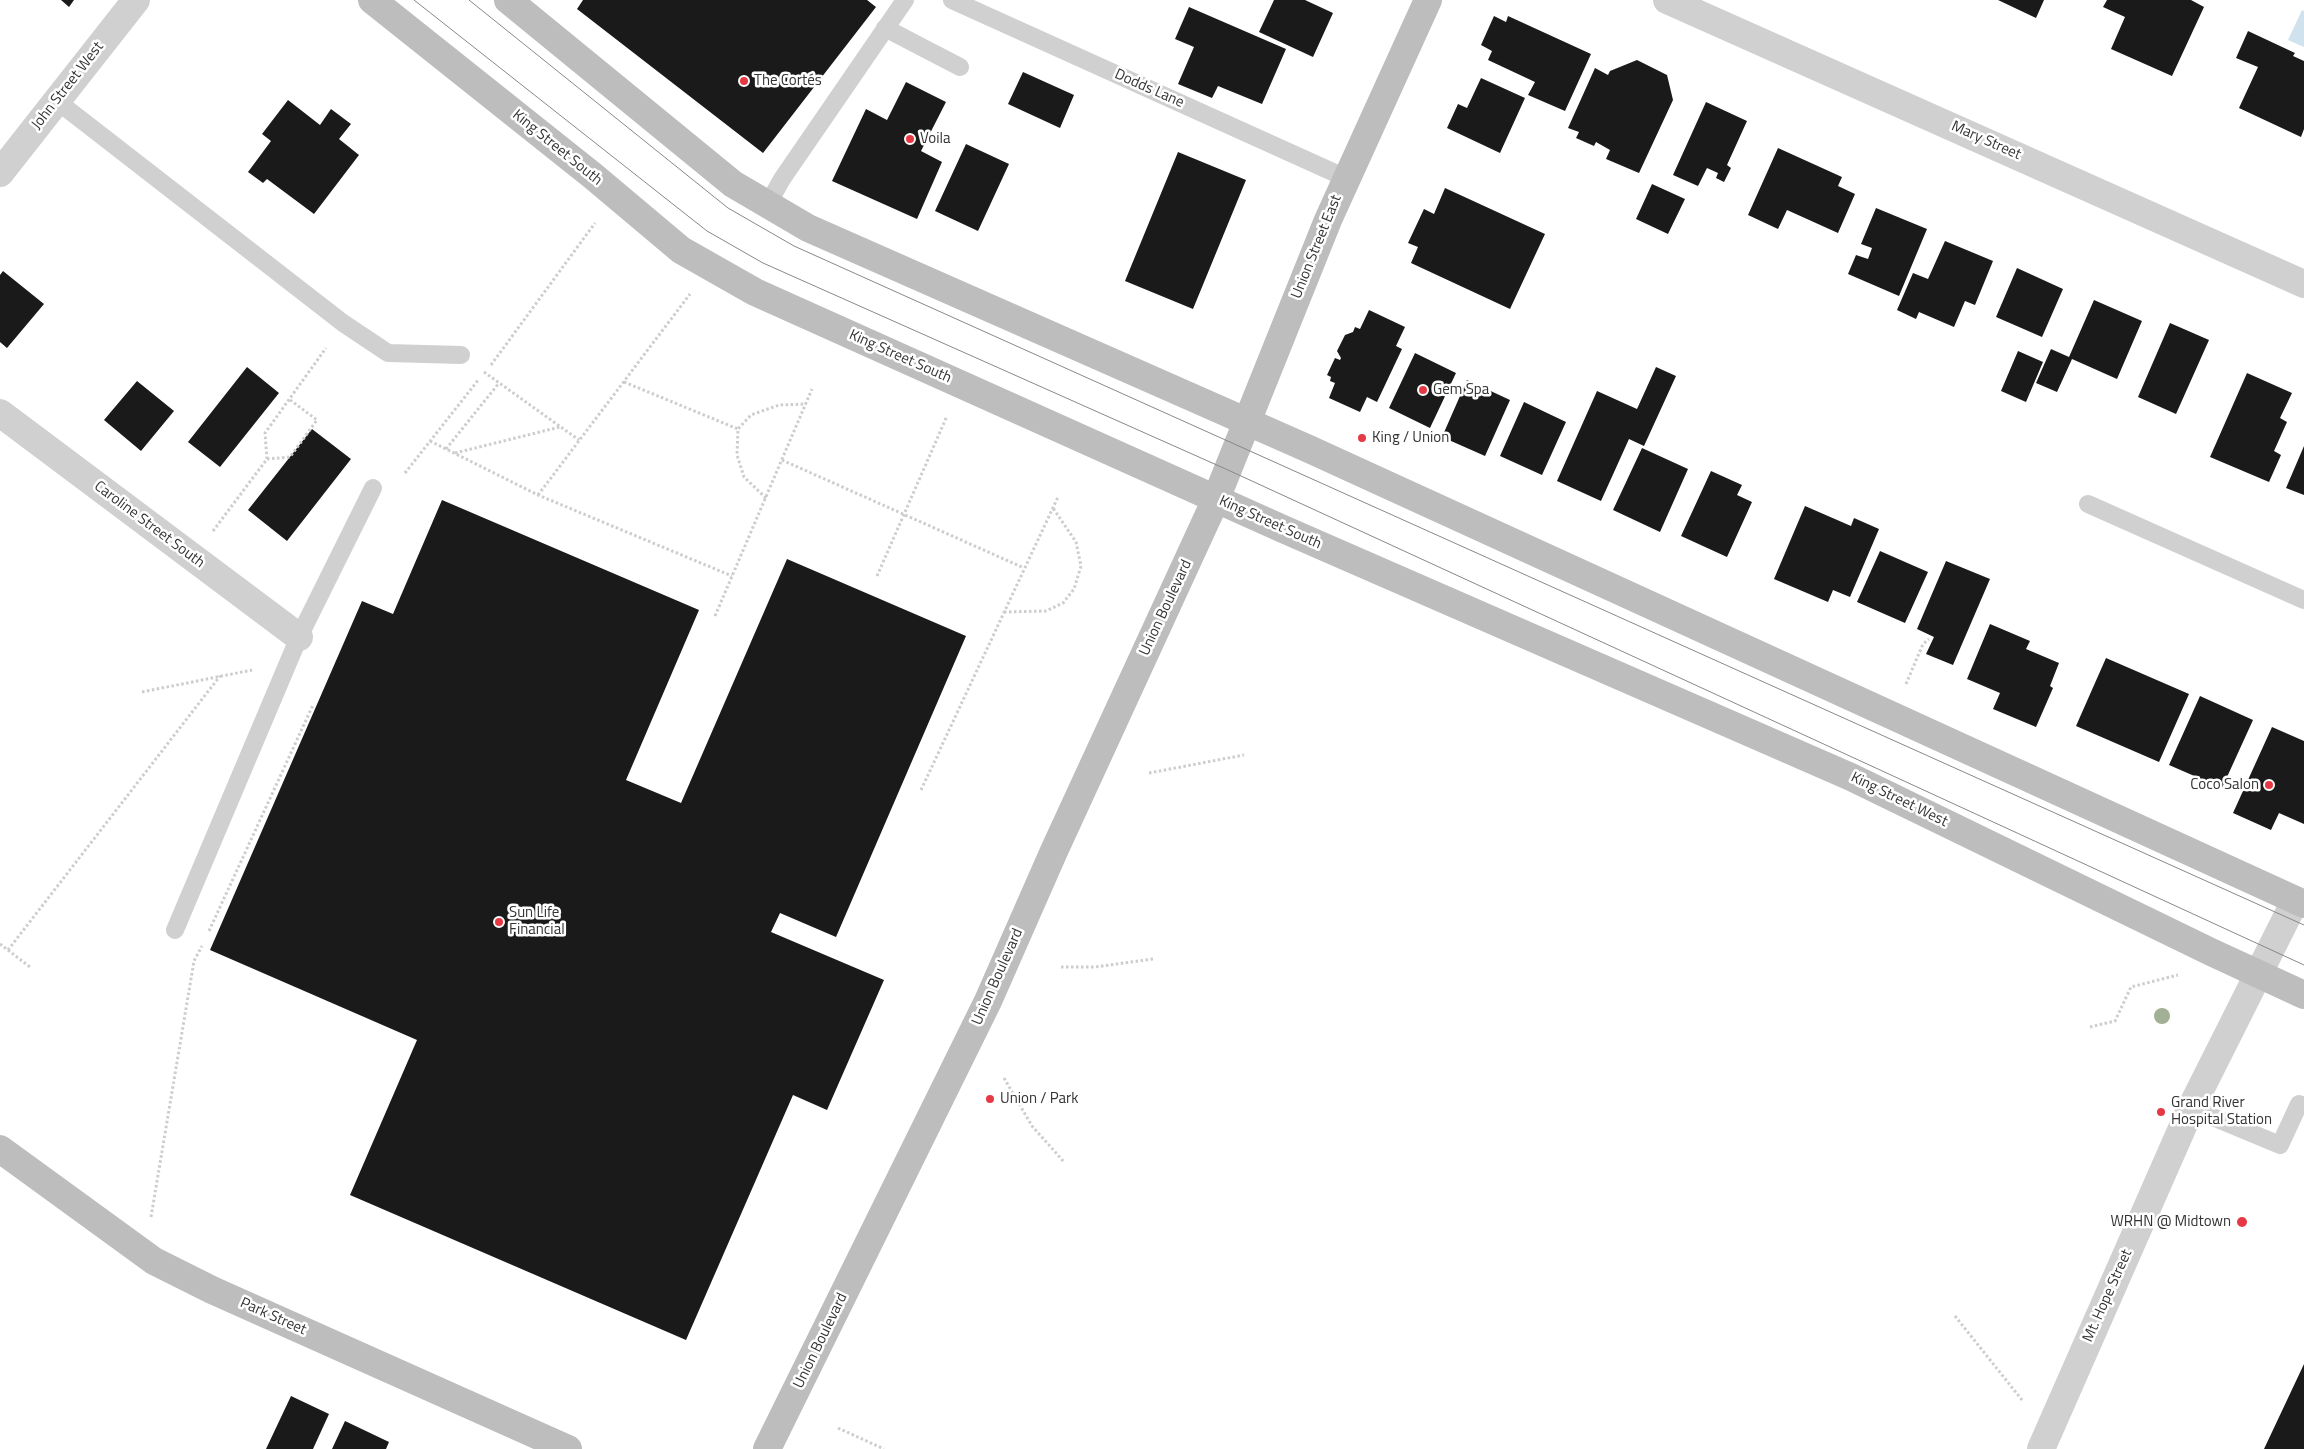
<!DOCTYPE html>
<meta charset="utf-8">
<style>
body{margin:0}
canvas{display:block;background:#fff}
</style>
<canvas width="2304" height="1449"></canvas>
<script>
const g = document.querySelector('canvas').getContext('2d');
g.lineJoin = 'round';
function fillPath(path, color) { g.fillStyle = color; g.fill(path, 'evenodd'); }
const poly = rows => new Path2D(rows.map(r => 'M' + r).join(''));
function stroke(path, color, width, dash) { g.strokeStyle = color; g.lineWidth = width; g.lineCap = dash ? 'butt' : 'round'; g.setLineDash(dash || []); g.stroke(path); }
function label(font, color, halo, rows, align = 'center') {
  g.font = font + ' "Titillium Web",sans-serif'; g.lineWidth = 5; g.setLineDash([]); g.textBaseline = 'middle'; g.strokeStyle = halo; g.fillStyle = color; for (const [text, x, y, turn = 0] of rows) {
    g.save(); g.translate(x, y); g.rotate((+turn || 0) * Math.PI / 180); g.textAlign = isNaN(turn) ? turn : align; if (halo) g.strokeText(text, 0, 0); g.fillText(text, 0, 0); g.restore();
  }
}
const water = poly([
 [2302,10,2304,11,2304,47,2288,40]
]);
const building = poly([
 [61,0,74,0,69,7],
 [583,0,867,0,876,7,763,153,577,9],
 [1274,0,1305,0,1333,13,1313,57,1259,32],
 [1998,0,2044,0,2036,18],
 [2107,0,2191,0,2204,7,2172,76,2111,49,2125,17,2103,7],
 [1189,7,1286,49,1262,104,1218,86,1212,98,1178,84,1194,47,1175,39],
 [1494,16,1506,22,1508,16,1591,54,1565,111,1528,95,1535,82,1488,60,1492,51,1481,45],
 [2248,31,2295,53,2293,56,2304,61,2304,129,2301,137,2239,108,2258,67,2236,58],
 [1637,60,1667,75,1673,100,1639,173,1606,159,1610,150,1596,142,1594,146,1576,138,1579,132,1568,128,1595,68,1608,75,1610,71],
 [1023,72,1074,95,1060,128,1008,104],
 [1481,78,1525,98,1500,153,1447,128,1458,104,1467,108],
 [906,82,946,102,921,151,942,162,917,219,832,181,866,109,887,120],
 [288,100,320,125,331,109,351,124,339,139,359,155,314,214,267,179,263,183,248,172,271,141,262,134],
 [1706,102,1747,121,1727,165,1731,168,1724,182,1716,178,1718,173,1707,168,1698,186,1673,175],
 [966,144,1009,164,978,231,935,211],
 [1778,148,1842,177,1838,186,1855,194,1838,233,1787,210,1778,229,1748,215],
 [1178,152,1246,180,1193,309,1125,281],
 [1652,184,1685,199,1668,234,1636,219],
 [1445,188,1545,234,1510,309,1411,263,1418,247,1408,243,1424,209,1434,214],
 [1876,208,1927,229,1899,296,1848,274,1856,255,1868,259,1872,248,1861,244],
 [1945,241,1993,261,1975,305,1965,301,1954,327,1919,312,1916,319,1897,310,1913,273,1928,279],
 [2017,268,2063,289,2042,337,1996,317],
 [3,271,44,304,7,348,0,342,0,275],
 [2094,300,2142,321,2117,379,2072,359,2057,392,2036,383,2051,349,2069,357],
 [1369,310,1405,327,1396,346,1402,349,1377,402,1367,397,1360,412,1329,398,1335,383,1330,381,1331,377,1327,375,1335,358,1340,360,1341,358,1337,351,1345,335,1353,332,1355,327,1360,329],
 [2170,323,2209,340,2176,414,2138,397],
 [2018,351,2043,362,2026,402,2001,391],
 [1415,353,1456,373,1430,428,1389,408],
 [247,367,279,393,220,467,188,442],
 [1656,367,1676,376,1644,446,1629,439,1601,501,1557,481,1597,391,1637,409],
 [2247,373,2292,393,2280,418,2287,422,2274,451,2281,455,2269,482,2210,457],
 [1467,380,1510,400,1485,456,1442,437],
 [137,381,174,411,141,451,104,420],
 [1524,402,1566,422,1542,475,1500,456],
 [312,429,351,459,287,541,248,510],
 [2304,446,2304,495,2286,488],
 [1642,448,1688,469,1660,532,1613,510],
 [1711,471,1742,485,1737,495,1752,502,1727,557,1681,536],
 [442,500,699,610,626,780,681,803,787,559,966,636,836,937,780,913,771,932,884,980,827,1110,793,1095,686,1340,350,1195,417,1040,210,950,362,601,393,614],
 [1805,506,1851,526,1854,518,1879,529,1850,597,1833,590,1828,602,1774,579],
 [1880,551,1928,572,1905,623,1857,602],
 [1946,561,1990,579,1953,665,1926,654,1934,637,1917,629],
 [1990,624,2030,641,2026,649,2059,663,2050,686,2053,688,2036,727,1993,709,2000,693,1967,679],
 [2106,658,2189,694,2159,762,2076,726],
 [2200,696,2253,720,2222,788,2169,765],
 [2272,727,2304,741,2304,824,2279,813,2271,830,2233,813],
 [2304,1364,2304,1449,2264,1449],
 [291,1396,329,1414,313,1449,266,1449],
 [345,1421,389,1442,386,1449,332,1449]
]);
const path = poly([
 [491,365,595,223],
 [484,372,579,440],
 [624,382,738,429],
 [430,441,538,495,732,576],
 [446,449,499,383],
 [455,453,560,427],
 [267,459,290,457,317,420,289,399],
 [782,460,1024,568],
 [405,473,479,379],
 [538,495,690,294],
 [766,498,744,477,737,455,738,429,751,415,779,405,806,404],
 [213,531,267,459,265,433,326,348],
 [877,576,947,416],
 [1004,612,1046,611,1063,603,1074,589,1081,566,1076,542,1053,508],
 [715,616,812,389],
 [1906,684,1923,644,1929,639],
 [142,692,252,670],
 [1149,773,1244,755],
 [921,790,1058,497],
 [209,931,313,705],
 [0,944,30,967],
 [8,950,220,676],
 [1061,967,1095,967,1153,959],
 [2090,1027,2115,1021,2131,987,2178,975],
 [1004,1078,1032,1126,1065,1163],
 [151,1217,194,961,202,946],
 [1955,1316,2022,1400],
 [838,1428,884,1449]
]);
const lane = poly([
 [952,0,1346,178],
 [885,28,960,67],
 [57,101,343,323,388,353,461,355],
 [767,206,782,179,905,0],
 [2088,504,2304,600],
 [175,930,299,637,373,488],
 [2191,1108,2280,1145,2299,1104,2304,1106]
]);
const street = poly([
 [1667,0,2304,284],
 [0,173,136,0],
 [0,413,299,637],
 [2041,1449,2191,1108,2295,901]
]);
const secondary = poly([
 [372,0,593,176,681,250,755,292,1283,529,1851,777,2211,952,2304,995],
 [508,0,733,184,808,228,1309,449,2304,904],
 [0,1149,154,1261,212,1290,568,1449],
 [767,1449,988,1001,1054,851,1216,499,1328,220,1428,0]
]);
const tram = poly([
 [414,0,707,231,763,263,1228,470,2304,965],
 [469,0,728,208,794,246,2304,925]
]);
const trees = [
 [2162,1016]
];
const markers = [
 [744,81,5,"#e63946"],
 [910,139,5,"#e63946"],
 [1423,390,5,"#e63946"],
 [1362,438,5,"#e63946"],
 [2269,785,5,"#e63946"],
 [499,922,5,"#e63946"],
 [990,1099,5,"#e63946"],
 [2161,1112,5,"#e63946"],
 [2242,1222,6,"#e63946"]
];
const poiNames = [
 ["The Cortés",754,81],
 ["Voila",920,139],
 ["Gem Spa",1433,390],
 ["King / Union",1372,438],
 ["Coco Salon",2259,785,"right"],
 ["Sun Life",509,913],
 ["Financial",509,930],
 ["Union / Park",1000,1099],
 ["Grand River",2171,1103],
 ["Hospital Station",2171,1120],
 ["WRHN @ Midtown",2231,1222,"right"]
];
const streetNames = [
 ["John Street West",68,86,-52],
 ["Dodds Lane",1149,89,24],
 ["Mary Street",1986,141,24],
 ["King Street South",557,148,39],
 ["Union Street East",1317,247,-68],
 ["King Street South",900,357,24],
 ["King Street South",1270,523,24],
 ["Caroline Street South",149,525,37],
 ["Union Boulevard",1166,608,-65],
 ["King Street West",1899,800,26],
 ["Union Boulevard",998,977,-66],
 ["Mt. Hope Street",2108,1296,-66],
 ["Park Street",273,1317,24],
 ["Union Boulevard",821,1341,-64]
];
fillPath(water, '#cfe2ee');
fillPath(building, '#1a1a1a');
stroke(path, '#cdcdcd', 3, [2.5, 2.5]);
stroke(lane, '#d0d0d0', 18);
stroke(street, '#d0d0d0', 28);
stroke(secondary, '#bdbdbd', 28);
stroke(tram, '#888', 1);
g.fillStyle = '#a2b095';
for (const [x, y] of trees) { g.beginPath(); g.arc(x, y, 8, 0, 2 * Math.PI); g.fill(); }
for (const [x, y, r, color] of markers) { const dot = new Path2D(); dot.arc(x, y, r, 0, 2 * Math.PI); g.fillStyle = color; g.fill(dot); stroke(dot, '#fff', 2); }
label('15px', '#333', '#fff', poiNames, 'left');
label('15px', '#333', '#fff', streetNames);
</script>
